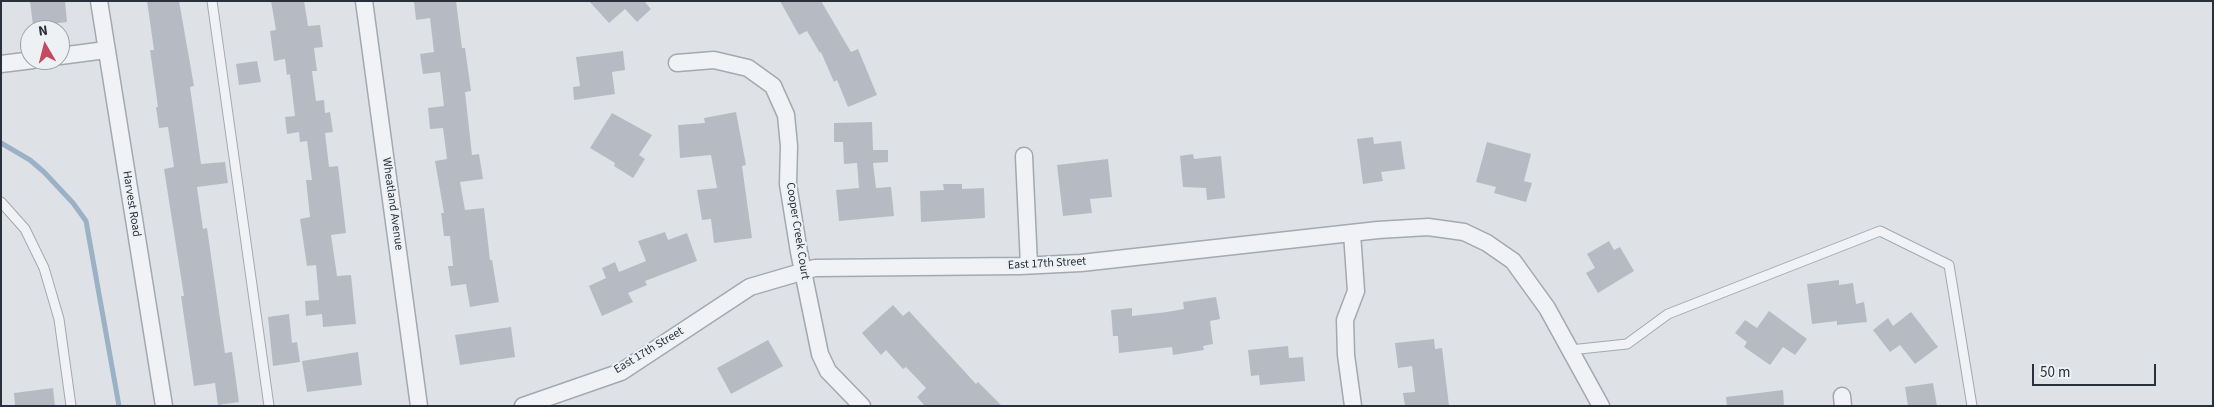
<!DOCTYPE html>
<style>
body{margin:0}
#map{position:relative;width:2214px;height:407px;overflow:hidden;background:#dee2e7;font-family:"Source Sans 3",sans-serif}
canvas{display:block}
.frame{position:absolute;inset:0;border:2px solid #28303c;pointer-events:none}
.north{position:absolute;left:20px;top:20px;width:50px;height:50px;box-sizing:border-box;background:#edf1f4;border:1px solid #9ea4aa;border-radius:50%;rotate:352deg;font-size:14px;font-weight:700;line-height:20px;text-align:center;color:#28303c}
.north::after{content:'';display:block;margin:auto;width:18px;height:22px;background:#c54a61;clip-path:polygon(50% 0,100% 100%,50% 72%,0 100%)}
.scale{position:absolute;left:2032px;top:364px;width:124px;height:22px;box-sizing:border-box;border:2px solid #28303c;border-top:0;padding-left:6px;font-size:15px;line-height:18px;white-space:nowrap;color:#28303c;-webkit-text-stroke:4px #edf1f4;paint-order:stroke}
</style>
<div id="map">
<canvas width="2214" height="407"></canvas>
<div class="frame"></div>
<div class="north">N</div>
<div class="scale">50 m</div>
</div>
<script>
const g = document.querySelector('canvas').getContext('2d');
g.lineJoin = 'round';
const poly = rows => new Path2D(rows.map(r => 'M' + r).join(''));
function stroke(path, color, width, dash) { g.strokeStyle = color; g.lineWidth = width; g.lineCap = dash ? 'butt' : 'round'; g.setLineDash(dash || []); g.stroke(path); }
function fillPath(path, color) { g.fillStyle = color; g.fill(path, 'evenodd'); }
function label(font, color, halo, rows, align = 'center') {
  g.font = font + ' "Source Sans 3",sans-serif'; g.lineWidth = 4; g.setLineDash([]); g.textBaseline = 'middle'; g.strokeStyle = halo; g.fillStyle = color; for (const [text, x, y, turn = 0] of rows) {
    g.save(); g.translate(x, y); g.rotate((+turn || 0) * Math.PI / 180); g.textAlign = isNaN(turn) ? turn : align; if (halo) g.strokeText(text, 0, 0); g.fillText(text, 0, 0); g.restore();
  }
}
const stream = poly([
 [1,143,30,160,44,172,73,203,86,221,119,406]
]);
const building = poly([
 [30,1,65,1,67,22,33,26],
 [147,1,179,1,194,86,190,87,201,164,225,162,228,183,197,187,203,229,207,228,225,353,232,352,239,402,218,405,215,383,194,386,181,296,184,296,164,169,174,167,168,127,159,128,156,107,158,107,150,50,154,50],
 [271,1,304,1,308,26,320,25,323,47,314,48,317,71,312,71,316,101,324,100,325,113,330,112,333,132,325,133,329,167,338,166,346,233,331,235,337,276,351,275,356,324,323,327,322,314,306,316,305,301,319,300,316,265,307,266,300,219,310,217,306,180,312,180,307,141,300,142,299,132,287,134,285,117,295,116,290,74,287,75,285,59,274,61,270,31,276,30],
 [414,1,456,1,462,48,465,48,471,91,465,92,472,155,479,154,483,179,460,182,465,210,484,208,490,260,492,260,499,302,470,307,466,284,451,286,448,266,453,266,450,236,444,236,441,213,444,213,435,161,447,159,443,128,430,129,428,108,444,106,440,72,423,74,420,54,434,52,430,18,416,20],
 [589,1,644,1,651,9,637,22,625,9,609,23],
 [780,1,821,1,851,52,858,49,877,95,848,107,837,80,834,82,821,52,820,53,807,31,799,35],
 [623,51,625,70,612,72,615,94,574,100,573,87,580,86,576,57],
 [257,61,261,82,239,85,236,64],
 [736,112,746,165,742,166,752,238,714,243,711,219,702,220,697,190,717,188,711,155,680,158,678,125,705,123,704,118],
 [612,113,652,135,639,155,645,159,633,178,614,166,615,163,590,148],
 [872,122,873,150,888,150,888,162,873,163,876,188,891,187,894,216,839,221,836,190,859,188,857,163,844,164,843,142,834,142,834,123],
 [1373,137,1374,144,1401,141,1405,169,1381,172,1383,181,1363,184,1357,139],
 [1487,142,1531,154,1524,181,1532,183,1526,202,1494,193,1496,187,1476,182],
 [1193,154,1194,159,1221,156,1225,198,1207,200,1206,188,1183,187,1180,156],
 [1108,159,1112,197,1090,199,1092,213,1063,216,1057,165],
 [943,184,962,184,962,189,984,188,985,218,921,222,920,191,944,190],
 [665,232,668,240,687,233,697,261,645,281,647,285,628,293,633,302,602,316,589,286,606,278,602,268,615,262,619,272,646,261,638,241],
 [1609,241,1614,250,1620,247,1634,271,1598,293,1586,273,1595,268,1587,254],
 [1839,280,1839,285,1853,283,1856,304,1864,302,1867,322,1837,325,1837,321,1812,324,1807,284],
 [1216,297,1220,319,1210,321,1213,344,1203,346,1204,350,1173,355,1172,347,1119,353,1118,336,1113,336,1111,310,1132,308,1132,316,1167,312,1184,309,1183,302],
 [893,305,903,316,909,311,976,384,978,382,1002,406,925,406,917,397,926,388,906,367,903,369,886,350,881,355,862,333],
 [1769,311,1807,339,1795,355,1783,347,1770,365,1744,347,1747,342,1735,333,1745,320,1757,328],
 [1911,312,1938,347,1915,364,1900,345,1890,352,1873,330,1888,318,1893,326],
 [289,314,292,343,297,342,300,362,273,366,268,317],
 [511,327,515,357,460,365,455,335],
 [1434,339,1435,349,1442,348,1449,406,1405,406,1403,393,1415,392,1412,366,1398,368,1395,343],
 [768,340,783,366,731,394,717,368],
 [1288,346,1289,358,1303,357,1305,381,1260,385,1259,375,1251,376,1248,350],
 [358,352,362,385,307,392,302,361],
 [1933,383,1937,406,1908,406,1905,387],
 [53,388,55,406,15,406,14,393],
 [1783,390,1784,406,1727,406,1726,397]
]);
const service = poly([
 [212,1,269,406],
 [1,202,25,229,44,268,59,319,71,406],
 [1570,350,1627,344,1668,314,1880,231,1949,265,1972,406]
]);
const minor = poly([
 [99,1,164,406],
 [364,1,419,406],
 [60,56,106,50],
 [677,63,714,60,748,68,773,86,786,115,789,146,788,184,799,252,820,354,828,371,862,406],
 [1,64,33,60],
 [1024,156,1029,265],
 [1352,233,1356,291,1345,320,1346,355,1353,406],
 [1842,396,1843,406],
 [523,406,621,372,750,287,815,268,1020,266,1081,263,1378,230,1428,227,1464,232,1487,243,1513,261,1547,308,1601,406]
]);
const streetNames = [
 ["Harvest Road",131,204,81],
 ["Wheatland Avenue",392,204,82],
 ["Cooper Creek Court",797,231,81],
 ["East 17th Street",1047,264,-3],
 ["East 17th Street",649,351,-31]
];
stroke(stream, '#9bb1c5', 5);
fillPath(building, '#b6bbc3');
stroke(service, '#a4a9b0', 11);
stroke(minor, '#a4a9b0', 19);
stroke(service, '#f0f2f5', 9);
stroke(minor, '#f0f2f5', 16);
label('12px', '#28303c', '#edf1f4', streetNames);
</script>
